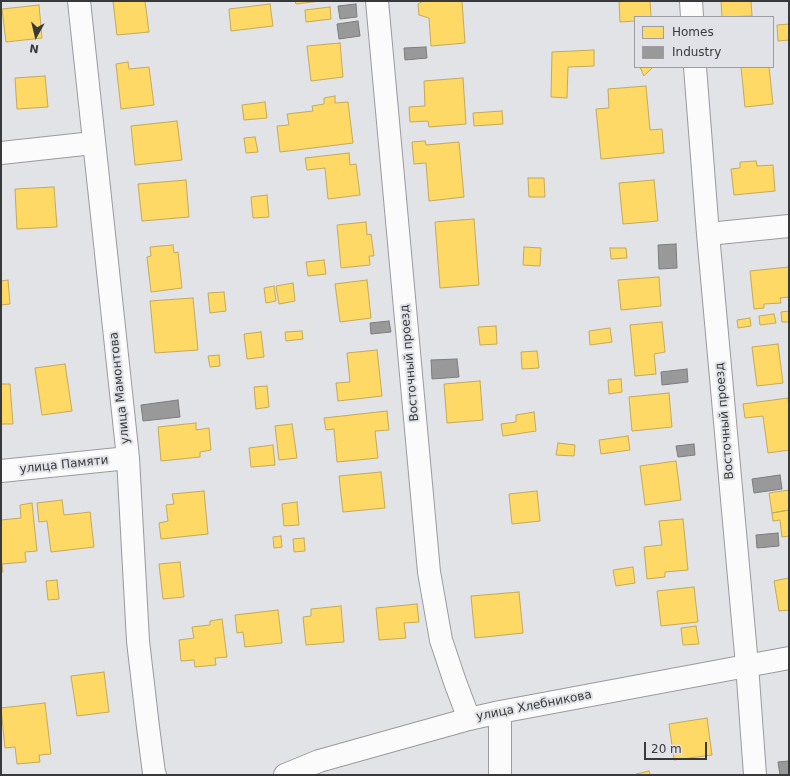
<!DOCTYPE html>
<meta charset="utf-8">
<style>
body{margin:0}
#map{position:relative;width:790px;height:776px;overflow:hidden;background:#e2e3e7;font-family:"DejaVu Sans",sans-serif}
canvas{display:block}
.frame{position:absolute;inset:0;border:2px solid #38393b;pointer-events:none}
.legend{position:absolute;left:634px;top:16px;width:140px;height:52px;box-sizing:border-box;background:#e1e2e8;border:1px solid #9d9ea3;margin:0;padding:5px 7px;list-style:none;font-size:12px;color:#38393b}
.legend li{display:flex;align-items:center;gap:8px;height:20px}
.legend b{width:20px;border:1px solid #9d9ea3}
.north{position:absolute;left:16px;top:16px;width:40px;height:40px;-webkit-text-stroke:3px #e1e2e8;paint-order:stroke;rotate:188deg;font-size:11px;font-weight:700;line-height:16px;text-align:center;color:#38393b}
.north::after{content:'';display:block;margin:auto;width:14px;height:18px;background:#38393b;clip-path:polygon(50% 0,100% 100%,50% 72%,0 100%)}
.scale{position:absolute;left:644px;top:742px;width:63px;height:18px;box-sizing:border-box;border:2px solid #38393b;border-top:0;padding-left:5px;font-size:12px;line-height:14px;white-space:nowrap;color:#38393b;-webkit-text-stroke:3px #e1e2e8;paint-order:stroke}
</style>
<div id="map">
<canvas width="790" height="776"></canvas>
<div class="frame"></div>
<ul class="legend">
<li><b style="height:11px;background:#ffd966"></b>Homes</li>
<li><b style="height:11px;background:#999"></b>Industry</li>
</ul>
<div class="north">N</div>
<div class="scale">20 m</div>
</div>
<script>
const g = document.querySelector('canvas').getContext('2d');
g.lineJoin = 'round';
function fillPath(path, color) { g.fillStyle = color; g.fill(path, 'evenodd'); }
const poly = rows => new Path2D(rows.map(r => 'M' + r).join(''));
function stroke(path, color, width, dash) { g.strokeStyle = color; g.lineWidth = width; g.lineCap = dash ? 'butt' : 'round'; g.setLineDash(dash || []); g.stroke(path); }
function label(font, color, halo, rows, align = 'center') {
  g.font = font + ' "DejaVu Sans",sans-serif'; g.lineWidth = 4; g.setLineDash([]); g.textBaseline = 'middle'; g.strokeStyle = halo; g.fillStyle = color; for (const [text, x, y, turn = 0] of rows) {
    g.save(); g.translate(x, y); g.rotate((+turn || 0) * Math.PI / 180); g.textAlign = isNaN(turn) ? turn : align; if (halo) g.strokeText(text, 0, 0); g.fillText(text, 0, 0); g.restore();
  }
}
const homes = poly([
 [113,1,145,1,149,32,117,35,113,1],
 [295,1,320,1,296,4,295,1],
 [423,1,462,1,465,43,431,46,429,18,419,15,418,4,423,1],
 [619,1,650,1,651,17,635,17,635,21,620,22,619,1],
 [721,1,751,1,752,16,722,17,721,1],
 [270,4,273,26,231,31,229,9,270,4],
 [39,5,42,38,6,42,2,9,39,5],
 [330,7,331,19,306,22,305,10,330,7],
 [789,24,789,40,778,41,777,25,789,24],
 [340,43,343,77,311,81,307,46,340,43],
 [594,50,594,66,568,67,567,98,551,97,552,52,594,50],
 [128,62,129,69,149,67,154,105,121,109,116,64,128,62],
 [640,67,653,67,644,76,640,67],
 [741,67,769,67,773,104,745,107,741,67],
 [45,76,48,107,17,109,15,78,45,76],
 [463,78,466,124,429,127,428,121,410,122,409,107,425,106,424,81,463,78],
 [646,86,650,130,662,129,664,153,601,159,596,109,609,108,608,89,646,86],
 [335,96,335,103,348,102,353,143,280,152,277,126,289,125,287,114,313,111,312,106,324,104,324,98,335,96],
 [265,102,267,118,244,120,242,105,265,102],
 [502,111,503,124,474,126,473,113,502,111],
 [177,121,182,160,135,165,131,126,177,121],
 [255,137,258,152,246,153,244,138,255,137],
 [425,141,426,145,459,142,464,197,429,201,426,163,414,164,412,142,425,141],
 [349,153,350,165,356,164,360,195,328,199,325,168,307,170,305,158,349,153],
 [756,161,757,166,773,165,775,191,734,195,731,169,740,168,740,162,756,161],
 [528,178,544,178,545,197,529,197,528,178],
 [186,180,189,217,142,221,138,184,186,180],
 [654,180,658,221,623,224,619,183,654,180],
 [54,187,57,227,17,229,15,189,54,187],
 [267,195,269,217,253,218,251,197,267,195],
 [474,219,479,285,440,288,435,222,474,219],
 [366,222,367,235,371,234,374,256,369,256,370,265,341,268,337,225,366,222],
 [173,245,174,253,178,252,182,288,151,292,147,257,151,256,150,247,173,245],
 [524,247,541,248,540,266,523,265,524,247],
 [610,248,626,248,627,258,611,259,610,248],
 [324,260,326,274,308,276,306,262,324,260],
 [789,267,789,297,780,298,781,303,764,304,764,308,754,309,750,271,789,267],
 [659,277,661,306,621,310,618,280,659,277],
 [8,280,10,304,1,305,1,281,8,280],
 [367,280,371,318,340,322,335,284,367,280],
 [293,283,295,301,279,304,276,286,293,283],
 [274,286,276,301,266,303,264,288,274,286],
 [224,292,226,311,210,313,208,293,224,292],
 [193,298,198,350,155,353,150,301,193,298],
 [789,311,789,322,782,322,781,312,789,311],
 [774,314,776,323,760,325,759,316,774,314],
 [750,318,751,326,738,328,737,320,750,318],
 [662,322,665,352,654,354,656,374,635,376,630,325,662,322],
 [496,326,497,344,480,345,478,327,496,326],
 [610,328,612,342,590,345,589,331,610,328],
 [302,331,303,339,286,341,285,332,302,331],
 [261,332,264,357,247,359,244,334,261,332],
 [778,344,783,383,757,386,752,347,778,344],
 [377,350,382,396,338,401,336,383,350,382,347,353,377,350],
 [537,351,539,368,522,369,521,352,537,351],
 [219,355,220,366,210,367,208,356,219,355],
 [65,364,72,411,42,415,35,368,65,364],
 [621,379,622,392,609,394,608,380,621,379],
 [480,381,483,420,447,423,444,384,480,381],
 [1,384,10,384,13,424,1,424,1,384],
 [267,386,269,407,256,409,254,387,267,386],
 [669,393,672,427,632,431,629,397,669,393],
 [788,398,789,408,789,450,768,453,763,416,745,418,743,404,788,398],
 [387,411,389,430,375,431,378,458,337,462,334,429,326,430,324,418,387,411],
 [534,412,536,431,503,436,501,424,516,422,516,415,534,412],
 [196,423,196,430,209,428,211,450,200,452,200,457,161,461,158,427,196,423],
 [292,424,297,458,279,460,275,426,292,424],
 [628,436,630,450,601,454,599,440,628,436],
 [558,443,575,445,574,456,556,455,558,443],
 [273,445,275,465,251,467,249,448,273,445],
 [676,461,681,500,645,505,640,466,676,461],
 [381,472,385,508,343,512,339,476,381,472],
 [789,490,789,510,772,513,769,493,789,490],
 [204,491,208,534,161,539,159,523,168,521,166,505,174,504,172,494,204,491],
 [537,491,540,521,512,524,509,494,537,491],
 [62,500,64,515,90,512,94,547,51,552,47,521,39,522,37,503,62,500],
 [297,502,299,525,284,526,282,504,297,502],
 [32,503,37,551,25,552,26,562,2,564,3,572,1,572,1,520,21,518,20,505,32,503],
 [789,510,789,536,782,537,780,520,773,521,772,513,789,510],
 [683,519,688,570,665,572,665,577,647,579,644,547,662,545,659,521,683,519],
 [281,536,282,547,274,548,273,537,281,536],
 [304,538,305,551,294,552,293,539,304,538],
 [180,562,184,597,163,599,159,564,180,562],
 [633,567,635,583,616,586,613,570,633,567],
 [789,578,789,610,779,611,774,581,789,578],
 [57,580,59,599,48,600,46,581,57,580],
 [694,587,698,622,661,626,657,591,694,587],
 [519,592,523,633,475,638,471,596,519,592],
 [417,604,419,622,404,623,406,638,379,640,376,608,417,604],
 [341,606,344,642,306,645,303,617,311,616,311,609,341,606],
 [278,610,282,643,245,647,243,632,237,633,235,615,278,610],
 [222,619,227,657,215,658,216,665,195,667,194,660,181,661,179,640,194,638,192,627,210,625,210,621,222,619],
 [696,626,699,644,683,645,681,628,696,626],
 [104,672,109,712,77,716,71,676,104,672],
 [45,703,51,754,39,755,40,762,17,764,15,747,5,748,1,708,45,703],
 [707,718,712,755,674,760,669,724,707,718],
 [649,771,650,775,636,775,636,774,649,771]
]);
const industry = poly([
 [356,4,357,17,340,19,338,6,356,4],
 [358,21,360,36,339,39,337,24,358,21],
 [426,47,427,58,405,60,404,48,426,47],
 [676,244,677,268,659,269,658,245,676,244],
 [389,321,391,332,371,334,370,323,389,321],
 [457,359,459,377,432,379,431,360,457,359],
 [687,369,688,382,662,385,661,372,687,369],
 [178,400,180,417,143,421,141,405,178,400],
 [694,444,695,455,678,457,676,446,694,444],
 [780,475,782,489,754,493,752,479,780,475],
 [778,533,779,546,757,548,756,535,778,533],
 [789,761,789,775,780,775,778,762,789,761]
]);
const minor = poly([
 [79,1,128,458,138,641,148,727,154,773,155,775],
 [377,1,429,572,441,640,455,682,469,719],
 [691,1,692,17],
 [695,67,708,234,747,665,755,775],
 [1,153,93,143],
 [708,234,789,226],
 [1,471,128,458],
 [285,775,319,761,469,719,500,712,789,658],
 [500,775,500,712]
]);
const streetNames = [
 ["Восточный проезд",410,363,-95],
 ["улица Мамонтова",120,388,-96],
 ["Восточный проезд",725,421,-95],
 ["улица Памяти",64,465,-6],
 ["улица Хлебникова",534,706,-11]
];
fillPath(homes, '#ffd966');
stroke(homes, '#c3a959', 1);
fillPath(industry, '#999');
stroke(industry, '#7c7c7d', 1);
stroke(minor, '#9a9a9d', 24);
stroke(minor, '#fbfbfb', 22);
label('12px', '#38393b', '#e1e2e8', streetNames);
</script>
